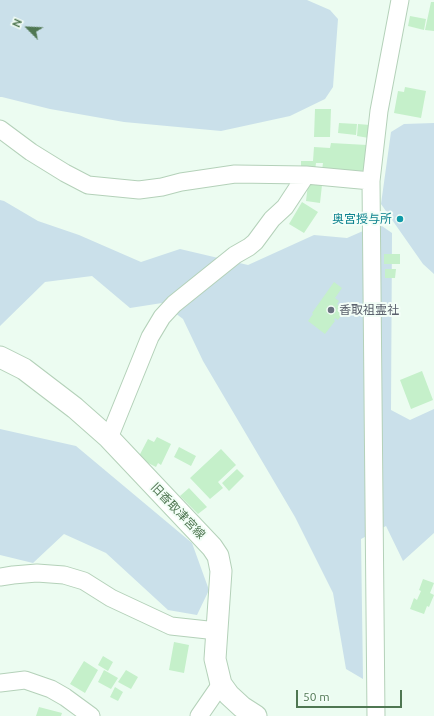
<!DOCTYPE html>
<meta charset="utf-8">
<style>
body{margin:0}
#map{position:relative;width:434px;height:716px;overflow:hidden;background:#ecfcf1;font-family:Ubuntu,sans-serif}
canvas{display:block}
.north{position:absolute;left:8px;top:8px;width:40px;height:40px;-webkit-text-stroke:3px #f3fef7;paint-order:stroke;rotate:294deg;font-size:11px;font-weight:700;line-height:16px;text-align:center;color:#4f7752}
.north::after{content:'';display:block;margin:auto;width:14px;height:18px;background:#4f7752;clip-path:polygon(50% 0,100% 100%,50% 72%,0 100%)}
.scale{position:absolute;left:296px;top:690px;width:106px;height:18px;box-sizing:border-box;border:2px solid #4f7752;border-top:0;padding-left:5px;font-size:12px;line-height:14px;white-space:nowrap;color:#4f7752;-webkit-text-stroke:3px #f3fef7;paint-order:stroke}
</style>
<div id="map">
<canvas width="434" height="716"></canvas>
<div class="north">N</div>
<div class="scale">50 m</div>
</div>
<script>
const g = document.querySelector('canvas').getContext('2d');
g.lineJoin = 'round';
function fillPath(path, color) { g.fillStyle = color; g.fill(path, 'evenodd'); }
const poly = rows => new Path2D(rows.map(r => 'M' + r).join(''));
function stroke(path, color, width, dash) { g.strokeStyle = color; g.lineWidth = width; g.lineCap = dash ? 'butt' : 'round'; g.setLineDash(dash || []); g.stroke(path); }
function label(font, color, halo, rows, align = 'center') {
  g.font = font + ' Ubuntu,"Noto Sans JP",sans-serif'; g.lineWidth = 4; g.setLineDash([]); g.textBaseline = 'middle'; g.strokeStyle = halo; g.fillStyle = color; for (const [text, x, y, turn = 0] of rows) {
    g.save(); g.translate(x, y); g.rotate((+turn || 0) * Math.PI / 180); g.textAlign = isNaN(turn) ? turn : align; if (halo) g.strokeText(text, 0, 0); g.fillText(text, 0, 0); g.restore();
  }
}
const green = poly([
 [0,0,307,0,330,10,338,19,333,87,325,99,290,116,221,131,124,122,50,109,2,97,0,97],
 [434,123,434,274,423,264,381,204,391,132,404,124],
 [0,200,4,201,38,221,79,235,141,262,180,249,248,265,314,235,347,238,379,224,392,233,391,410,410,420,434,409,434,533,403,561,386,526,361,539,363,679,346,669,333,593,295,517,203,361,183,319,162,303,130,308,92,276,45,282,0,326],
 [0,429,76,446,192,543,209,590,197,615,168,610,106,553,64,534,33,563,0,555]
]);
const building = poly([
 [431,2,434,2,434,31,425,30],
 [410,16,426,19,424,30,408,26],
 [405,87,426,91,421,118,394,113,398,91,404,92],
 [315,109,331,109,330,137,314,137],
 [339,123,357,124,356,135,338,133],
 [358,124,370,125,369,138,357,136],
 [331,143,367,145,366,171,322,170,323,163,316,163,315,170,301,169,301,161,313,161,314,147,330,148],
 [308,184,322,185,320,203,306,201],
 [302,202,318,212,304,233,289,224],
 [384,254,400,254,400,264,384,264],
 [385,269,396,269,395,278,385,278],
 [334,282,342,288,335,298,339,301,337,304,345,310,338,320,335,318,334,320,335,321,325,334,308,321,313,314,312,313],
 [422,371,433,400,411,409,400,380],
 [157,437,171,444,161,465,158,463,156,467,138,458,148,439,154,442],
 [179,447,196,456,191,466,174,457],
 [221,449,236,465,218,482,223,488,210,499,190,478],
 [237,469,244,476,229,491,222,483],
 [189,488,207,507,198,514,180,496],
 [423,579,434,583,430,593,434,595,429,607,427,606,424,614,410,609,414,598,417,600,421,591,419,590],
 [174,642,189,645,184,673,169,670],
 [103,656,113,662,108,671,98,665],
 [84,661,98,670,85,693,70,684],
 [104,670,118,678,111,689,98,682],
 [126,670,138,677,131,689,118,682],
 [115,687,123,692,118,701,110,697],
 [39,707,62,713,61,716,36,716]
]);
const minor = poly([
 [0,129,31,152,65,173,88,185,139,190,162,187,181,182,235,174,306,175,371,181],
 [109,438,150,337,162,317,174,304,235,255,249,247,255,242,272,219,285,207,306,175],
 [0,577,13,575,37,573,64,575,84,581,111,598,171,626,217,631],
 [0,683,25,680,51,689,65,697,91,716],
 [199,716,221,684],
 [376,716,371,181,379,111,400,0]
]);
const tertiary = poly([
 [0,357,24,369,75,408,109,438,212,547,218,556,221,571,215,659,221,684,229,695,242,707,256,716]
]);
const markers = [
 [400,219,4,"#0f9aa8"],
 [331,310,4,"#6b7280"]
];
const cultureNames = [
 ["奥宮授与所",392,219]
];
const worshipNames = [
 ["香取祖霊社",339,310]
];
const streetNames = [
 ["旧香取津宮線",178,511,46]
];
fillPath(green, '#cae0ea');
fillPath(building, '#c5f0ca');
stroke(minor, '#b4d1b9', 19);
stroke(tertiary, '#b4d1b9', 23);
stroke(minor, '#fff', 17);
stroke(tertiary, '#fff', 21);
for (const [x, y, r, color] of markers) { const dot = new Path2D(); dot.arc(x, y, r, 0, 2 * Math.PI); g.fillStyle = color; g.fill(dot); stroke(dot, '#f3fef7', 1.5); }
label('12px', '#0d838f', '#f3fef7', cultureNames, 'right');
label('12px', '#5b616d', '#f3fef7', worshipNames, 'left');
label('12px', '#4f7752', '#f3fef7', streetNames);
</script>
